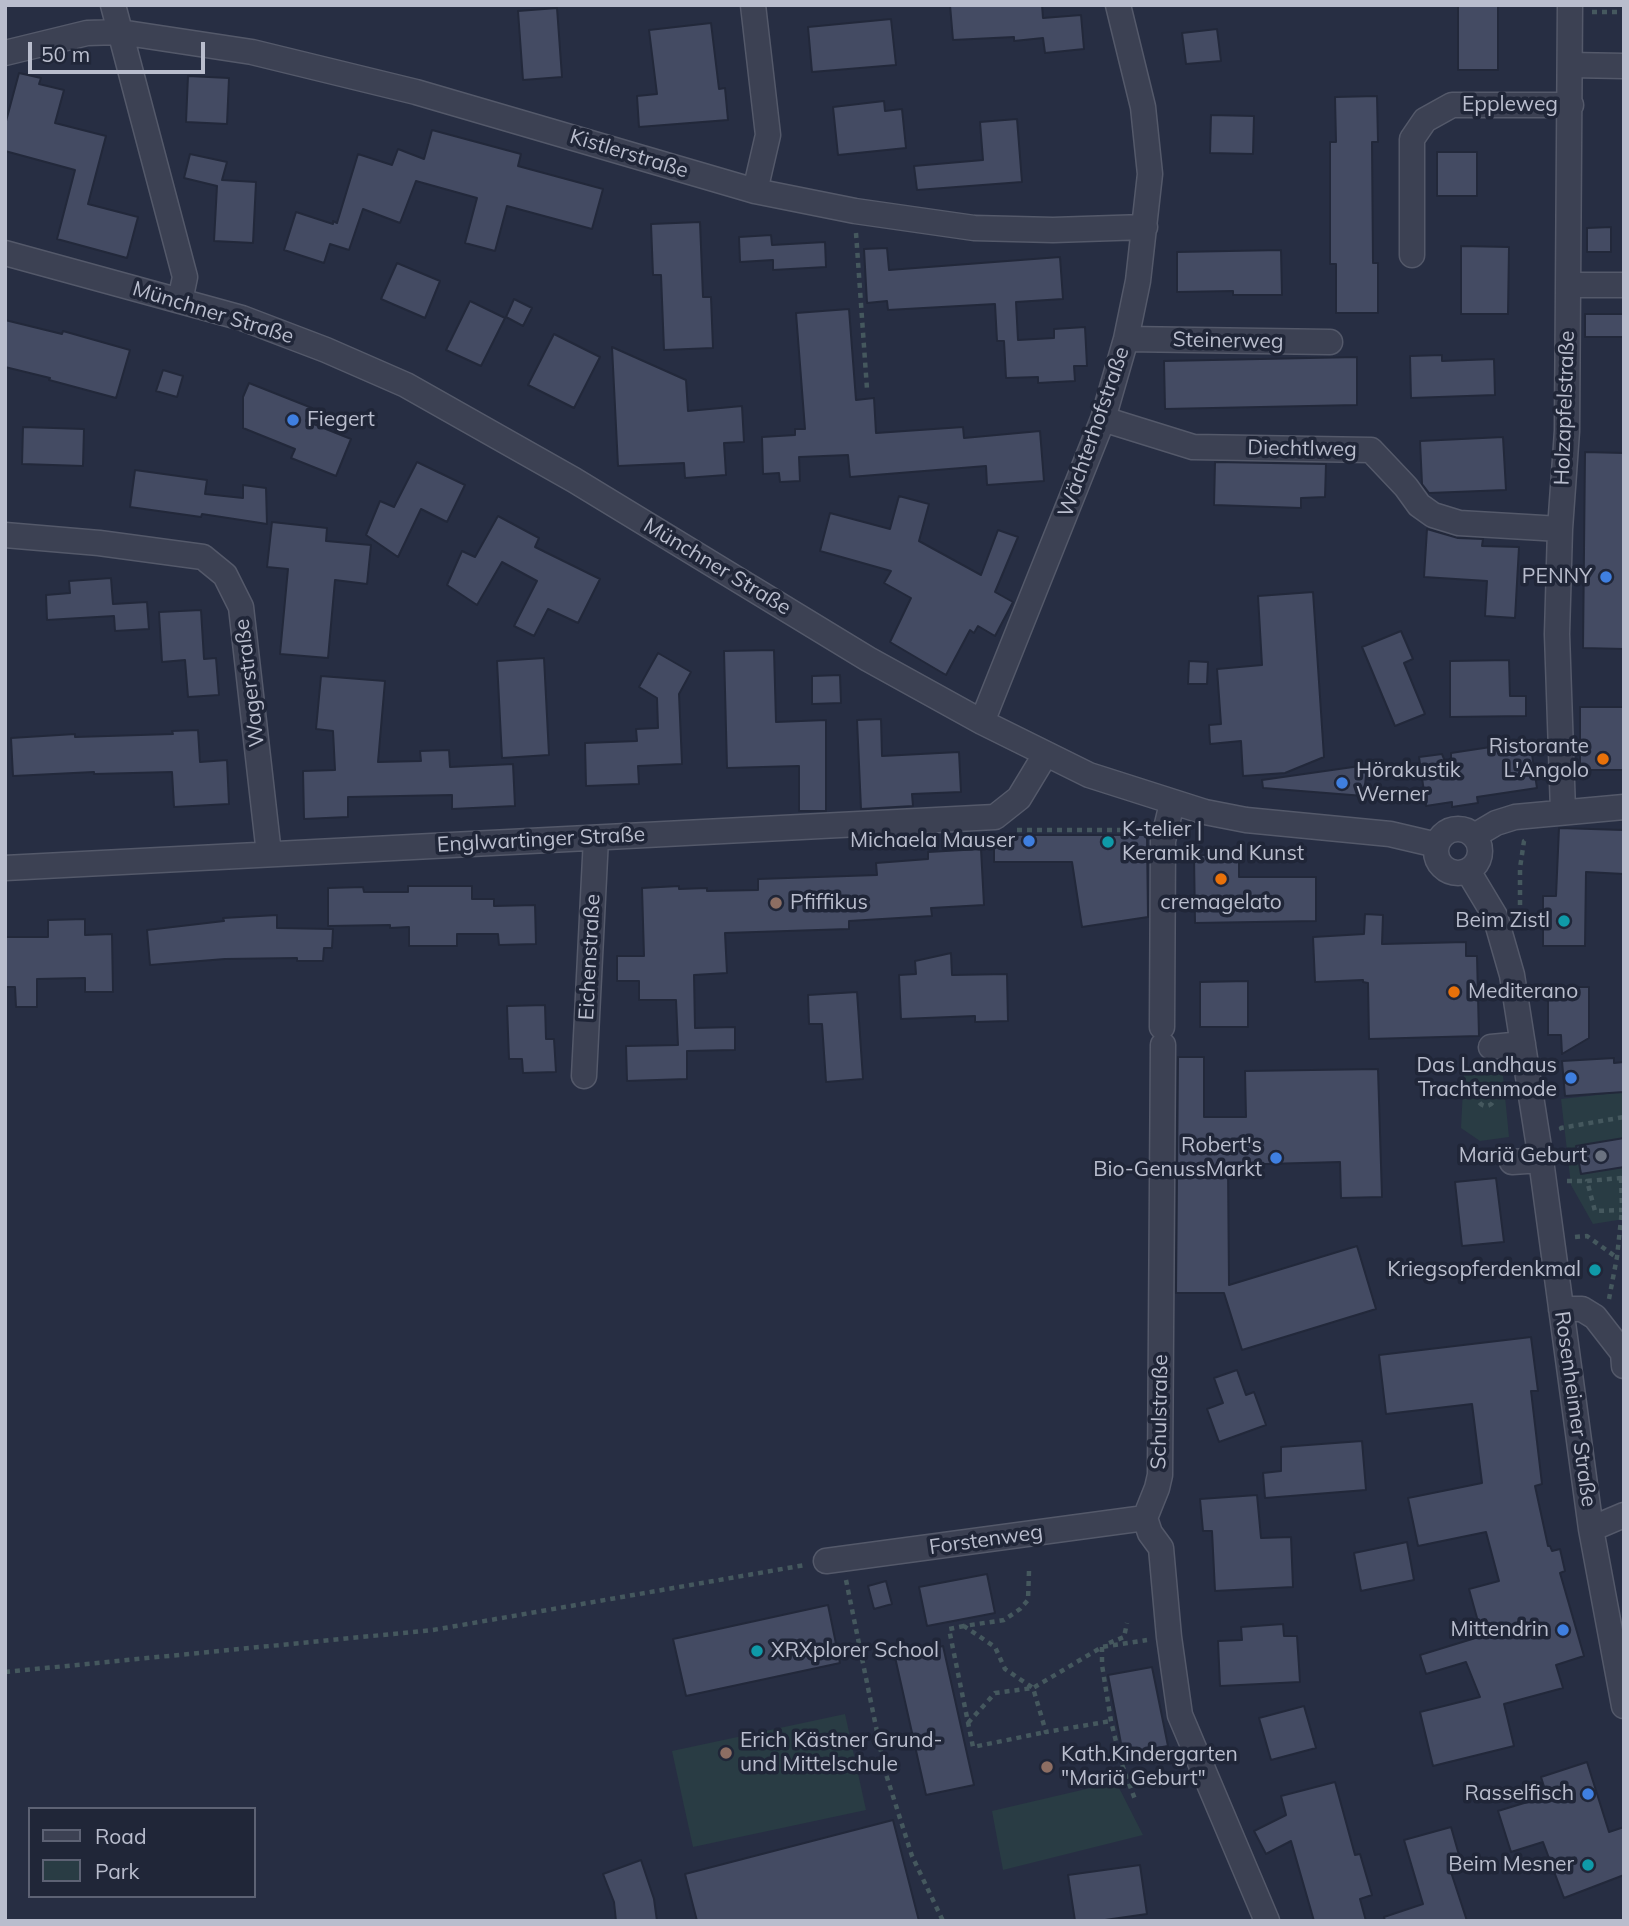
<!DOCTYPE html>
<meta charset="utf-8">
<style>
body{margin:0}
#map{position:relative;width:1629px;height:1926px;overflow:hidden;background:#272e43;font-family:Mulish,sans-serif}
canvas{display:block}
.frame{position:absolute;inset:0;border:7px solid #b9bdcd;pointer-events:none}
.legend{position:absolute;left:28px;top:1807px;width:228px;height:91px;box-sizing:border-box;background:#202638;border:2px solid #5d6274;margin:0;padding:9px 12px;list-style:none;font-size:21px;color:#b9bdcd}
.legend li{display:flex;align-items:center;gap:14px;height:35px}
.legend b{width:35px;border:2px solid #5d6274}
.scale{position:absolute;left:28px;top:42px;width:177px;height:32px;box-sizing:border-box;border:4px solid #b9bdcd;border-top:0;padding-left:9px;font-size:21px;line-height:24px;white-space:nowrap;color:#b9bdcd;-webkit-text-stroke:5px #202638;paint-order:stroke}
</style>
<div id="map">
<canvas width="1629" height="1926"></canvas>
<div class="frame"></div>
<ul class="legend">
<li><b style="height:9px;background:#3c4153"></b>Road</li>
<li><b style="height:19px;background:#293c44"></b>Park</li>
</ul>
<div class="scale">50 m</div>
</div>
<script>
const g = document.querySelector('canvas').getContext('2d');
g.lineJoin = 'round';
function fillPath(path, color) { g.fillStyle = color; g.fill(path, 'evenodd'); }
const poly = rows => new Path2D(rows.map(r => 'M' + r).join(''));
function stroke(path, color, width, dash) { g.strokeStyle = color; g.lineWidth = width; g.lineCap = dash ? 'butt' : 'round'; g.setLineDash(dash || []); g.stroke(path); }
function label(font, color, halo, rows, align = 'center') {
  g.font = font + ' Mulish,sans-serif'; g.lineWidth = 7; g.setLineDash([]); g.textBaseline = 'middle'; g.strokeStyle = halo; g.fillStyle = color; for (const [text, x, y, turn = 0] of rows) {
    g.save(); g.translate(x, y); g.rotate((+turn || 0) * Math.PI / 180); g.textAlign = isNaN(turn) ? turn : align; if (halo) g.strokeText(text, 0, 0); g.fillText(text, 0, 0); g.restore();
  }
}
const green = poly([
 [1496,1067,1503,1076,1509,1137,1480,1141,1461,1128,1464,1069],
 [1624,1092,1624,1219,1593,1224,1571,1185,1561,1099],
 [845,1714,866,1810,693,1847,672,1751],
 [1116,1782,1143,1835,1003,1870,992,1811]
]);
const building = poly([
 [950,5,1042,5,1043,18,1081,15,1084,49,1045,53,1043,38,1014,41,1014,37,953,40,950,5],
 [1458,5,1498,5,1498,70,1458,70,1458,5],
 [557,8,562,77,523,80,518,11,557,8],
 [891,19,896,65,812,72,808,27,891,19],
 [711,23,719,89,725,88,728,120,639,127,637,96,657,94,649,30,711,23],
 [1217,29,1221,61,1186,64,1182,33,1217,29],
 [19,73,41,78,39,84,64,90,55,123,106,136,88,204,138,217,127,258,57,239,75,170,5,151,5,125,19,73],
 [188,76,229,78,227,124,186,122,188,76],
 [1377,96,1378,142,1372,142,1373,263,1378,263,1378,313,1336,313,1336,264,1330,264,1330,142,1336,142,1335,97,1377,96],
 [884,101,885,111,902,109,906,148,838,155,833,107,884,101],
 [1211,115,1254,116,1253,154,1210,153,1211,115],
 [1017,119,1022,182,917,190,914,166,983,160,980,122,1017,119],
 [432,130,521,154,518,166,603,189,592,229,507,206,495,251,465,243,477,198,416,181,400,223,363,209,349,250,330,244,324,263,284,250,296,212,333,224,333,221,337,223,358,154,392,165,398,149,424,159,432,130],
 [1437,152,1477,152,1477,196,1437,196,1437,152],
 [190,154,227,162,222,180,256,182,253,243,214,241,217,186,184,178,190,154],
 [700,222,703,297,711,297,713,348,664,350,661,275,653,275,651,224,700,222],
 [1611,227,1611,252,1587,252,1587,228,1611,227],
 [771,235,772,245,825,242,826,267,773,270,773,260,740,262,739,237,771,235],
 [1461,246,1509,247,1508,314,1461,314,1461,246],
 [887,248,889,270,1060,257,1063,299,1016,302,1018,340,1054,338,1054,329,1085,327,1087,366,1074,366,1075,381,1038,383,1038,377,1006,378,1004,341,997,341,995,304,888,310,887,301,867,303,864,249,887,248],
 [1281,250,1282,295,1233,295,1233,291,1177,292,1177,252,1281,250],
 [397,263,440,281,425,318,381,299,397,263],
 [514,299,532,308,523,326,506,317,514,299],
 [470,301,505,318,481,366,446,350,470,301],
 [849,309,856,400,874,398,876,433,963,427,964,438,1040,431,1044,481,987,485,986,466,850,477,848,455,799,457,800,481,780,482,779,473,763,474,762,437,795,435,795,429,805,429,796,313,849,309],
 [1585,314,1624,314,1624,337,1585,337,1585,314],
 [5,320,62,334,63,331,130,350,116,398,49,380,50,378,5,367,5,320],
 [554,334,600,357,574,408,528,385,554,334],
 [612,347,686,380,688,411,742,406,744,442,724,443,726,475,685,478,684,463,618,466,612,347],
 [1442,355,1442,361,1494,359,1495,395,1411,398,1410,356,1442,355],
 [1357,357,1357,405,1165,409,1164,361,1357,357],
 [163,370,183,376,177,397,156,391,163,370],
 [249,383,312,408,306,421,351,439,336,476,291,458,295,449,243,428,243,397,249,383],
 [23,427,84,429,83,466,22,464,23,427],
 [1503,437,1506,490,1429,493,1422,484,1420,441,1503,437],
 [1585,452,1624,453,1624,649,1583,648,1585,452],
 [417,462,465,485,447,522,421,509,398,557,366,535,380,501,394,507,417,462],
 [1215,462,1326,464,1325,497,1301,498,1301,508,1214,505,1215,462],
 [135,470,207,480,205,494,243,498,243,485,266,488,267,524,202,514,201,517,130,507,135,470],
 [899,496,929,504,919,541,981,575,998,530,1018,537,995,592,1013,602,995,636,978,626,974,633,970,630,946,675,890,642,911,598,884,583,891,571,820,551,830,513,890,529,899,496],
 [498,516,539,538,535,547,600,579,578,623,548,609,534,636,514,626,537,581,502,562,477,605,447,585,462,551,475,557,498,516],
 [272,522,327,528,326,541,371,545,367,584,335,580,328,658,280,654,288,569,267,567,272,522],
 [1427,529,1458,538,1483,539,1482,546,1519,547,1515,618,1485,616,1487,581,1424,577,1427,529],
 [111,578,113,604,147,602,149,629,115,631,114,616,47,620,46,595,70,593,69,581,111,578],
 [1313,592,1324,757,1285,773,1243,776,1241,741,1210,744,1209,725,1221,724,1217,669,1262,665,1258,596,1313,592],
 [201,610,204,659,216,658,219,695,188,697,185,660,162,662,159,612,201,610],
 [1401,631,1413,659,1404,663,1425,714,1395,726,1362,647,1401,631],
 [774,650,776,722,826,720,826,811,799,811,799,766,727,768,724,651,774,650],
 [658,653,691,672,679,694,682,764,638,766,639,784,586,786,585,743,637,741,636,729,658,728,657,698,639,687,658,653],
 [544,658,549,755,502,758,497,661,544,658],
 [1509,660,1510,696,1526,696,1526,716,1450,717,1450,661,1509,660],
 [1189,661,1208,662,1207,684,1188,684,1189,661],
 [840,675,841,703,812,704,812,676,840,675],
 [321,676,385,681,378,762,421,761,420,751,449,750,450,767,513,764,515,806,452,809,452,795,348,797,348,817,304,819,303,771,335,770,333,731,316,729,321,676],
 [1580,707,1624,707,1624,770,1580,770,1580,707],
 [881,719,882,756,959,752,961,792,912,794,913,806,861,809,857,720,881,719],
 [198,730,200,762,227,760,229,804,174,807,172,772,94,774,94,772,13,776,11,738,75,734,75,737,173,734,172,731,198,730],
 [1530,741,1537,788,1477,797,1478,803,1452,807,1452,802,1426,806,1419,757,1442,754,1451,776,1451,753,1530,741],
 [1367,765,1364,796,1263,788,1262,780,1367,765],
 [1559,828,1624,830,1624,874,1586,872,1585,946,1543,946,1543,896,1556,896,1559,828],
 [994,835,1147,835,1148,917,1082,927,1072,862,994,862,994,835],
 [981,849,984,905,931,908,932,916,849,921,849,929,725,933,727,973,694,975,695,1028,735,1027,735,1050,687,1051,687,1079,627,1081,626,1046,678,1045,676,1000,639,1000,639,981,617,981,617,956,644,956,642,888,679,886,679,889,707,888,707,891,758,890,758,879,877,875,876,863,928,859,928,852,981,849],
 [1194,855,1239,855,1239,877,1316,877,1316,921,1195,923,1194,855],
 [408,886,472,886,472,899,494,899,494,906,535,905,536,944,499,945,498,934,457,934,457,946,409,946,409,927,390,928,390,925,328,926,328,888,363,887,364,892,408,892,408,886],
 [1365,914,1383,915,1382,944,1466,942,1466,956,1477,956,1479,1036,1369,1039,1368,983,1363,982,1363,980,1315,982,1313,937,1364,934,1365,914],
 [277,915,277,928,333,929,332,948,324,948,323,961,297,961,297,958,225,959,150,965,147,930,224,921,223,918,277,915],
 [85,919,85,935,112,934,113,992,85,992,85,978,37,979,37,1007,16,1007,15,987,5,987,5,937,48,937,48,920,85,919],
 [951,953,952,975,1007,974,1008,1021,975,1022,975,1016,901,1019,899,975,916,974,915,961,951,953],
 [1248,981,1248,1027,1200,1027,1200,982,1248,981],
 [1548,987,1589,987,1589,1038,1562,1054,1561,1035,1548,1035,1548,987],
 [857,992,863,1079,826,1082,822,1024,809,1024,808,995,857,992],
 [545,1005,546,1039,554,1039,556,1072,523,1073,522,1059,509,1059,507,1006,545,1005],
 [1178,1057,1204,1057,1204,1117,1246,1117,1245,1071,1378,1069,1382,1197,1341,1198,1340,1162,1228,1165,1229,1285,1357,1246,1376,1309,1242,1350,1224,1293,1176,1293,1178,1057],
 [1614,1058,1614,1063,1624,1062,1624,1092,1565,1096,1562,1061,1614,1058],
 [1624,1138,1624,1167,1581,1174,1576,1146,1624,1138],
 [1496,1178,1504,1242,1462,1246,1455,1182,1496,1178],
 [1531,1337,1538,1391,1531,1391,1542,1484,1535,1486,1548,1546,1550,1546,1552,1551,1560,1549,1565,1571,1560,1573,1584,1656,1556,1665,1563,1688,1504,1704,1514,1746,1433,1766,1420,1712,1480,1697,1466,1662,1426,1674,1420,1655,1482,1636,1469,1589,1499,1581,1486,1532,1418,1546,1408,1498,1482,1483,1472,1404,1386,1414,1379,1355,1531,1337],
 [1237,1370,1246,1395,1254,1392,1266,1425,1219,1442,1207,1409,1223,1403,1214,1378,1237,1370],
 [1362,1441,1366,1490,1265,1498,1263,1473,1281,1471,1281,1447,1362,1441],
 [1257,1495,1261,1538,1291,1537,1293,1587,1215,1591,1212,1531,1203,1531,1200,1499,1257,1495],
 [1407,1542,1414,1580,1361,1591,1354,1553,1407,1542],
 [987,1574,995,1613,927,1626,919,1587,987,1574],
 [886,1581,892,1604,874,1609,868,1586,886,1581],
 [828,1605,840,1663,686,1696,673,1639,828,1605],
 [1283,1624,1284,1636,1297,1636,1300,1682,1220,1686,1218,1641,1242,1640,1241,1627,1283,1624],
 [943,1646,974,1785,926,1795,895,1657,943,1646],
 [1152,1667,1168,1746,1123,1754,1108,1675,1152,1667],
 [1304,1706,1316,1748,1271,1760,1259,1718,1304,1706],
 [1587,1762,1609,1832,1624,1827,1624,1875,1564,1898,1543,1842,1511,1852,1498,1811,1547,1796,1541,1777,1587,1762],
 [1335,1782,1355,1855,1360,1854,1372,1895,1360,1899,1366,1921,1314,1921,1291,1841,1266,1854,1254,1831,1286,1815,1281,1796,1335,1782],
 [893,1820,919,1921,697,1921,685,1874,893,1820],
 [1451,1827,1463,1869,1451,1872,1467,1921,1385,1921,1384,1917,1423,1904,1404,1840,1451,1827],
 [641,1860,654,1899,657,1921,616,1921,614,1902,603,1874,641,1860],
 [1140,1865,1147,1914,1098,1921,1075,1921,1068,1875,1140,1865]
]);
const path = poly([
 [1592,12,1624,12],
 [856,233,867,389],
 [1017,830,1142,830],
 [1520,905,1520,868,1524,841,1527,839],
 '1478 1098a8 8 0 1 1 16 0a8 8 0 1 1-16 0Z',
 [1562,1130,1561,1128,1624,1117],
 [1621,1178,1622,1210,1595,1211,1587,1181,1621,1178,1624,1180],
 [1567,1181,1587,1181],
 [1575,1237,1587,1236,1616,1257],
 [1609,1299,1617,1257,1622,1210],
 [1029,1571,1028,1600,1020,1609,1004,1620,964,1626,995,1647,1005,1669,1033,1688,1046,1732,1111,1721],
 [846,1580,885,1771,912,1856,943,1921],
 [964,1626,949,1629,973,1747,1046,1732],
 [1109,1643,1124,1637,1127,1623],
 [1102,1647,1102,1665,1111,1721,1121,1762,1136,1802],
 [5,1672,433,1630,805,1565],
 [968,1723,995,1693,1033,1688,1102,1647,1147,1640]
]);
const minor = poly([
 [113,5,185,277,180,301],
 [753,5,768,135,755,191],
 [5,53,87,33,120,32,252,52,416,92,755,191,855,211,974,228,1053,230,1145,227],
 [1570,65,1624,66],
 [5,253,242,318,326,350,406,385,574,480,868,659,982,722,1089,775,1205,812,1246,820,1390,834,1437,845],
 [1412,255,1412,139,1425,120,1452,105,1571,105],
 [1568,285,1624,285],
 [1126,339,1330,342],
 [1103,419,1193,447,1371,450,1406,487,1419,505,1433,515,1459,523,1560,529],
 [5,535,99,543,203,557,225,575,241,607,269,854],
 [982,722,1103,419,1126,339,1138,281,1150,174,1143,107,1118,5],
 [1563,811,1557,634,1560,529,1567,431,1570,5],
 '1436 851a22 22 0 1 1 44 0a22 22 0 1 1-44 0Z',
 [1474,836,1496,823,1515,817,1624,807],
 [5,868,995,817,1019,798,1045,755],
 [1468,871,1495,916,1512,975,1541,1160,1591,1529,1624,1706],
 [1162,1027,1163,841,1172,803],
 [1163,1045,1160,1475,1157,1488,1145,1518,1150,1533,1161,1548,1169,1637,1180,1715,1267,1921],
 [1491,1047,1523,1044],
 [584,1076,596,838],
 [1512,1162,1541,1160],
 [1561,1309,1582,1309,1595,1317,1623,1353,1624,1366],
 [1591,1529,1624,1515],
 [826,1561,1145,1518]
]);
const markers = [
 [293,420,7,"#3f7fe0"],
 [1606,577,7,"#3f7fe0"],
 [1603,759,7,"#e8710a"],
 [1342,783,7,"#3f7fe0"],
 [1029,841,7,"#3f7fe0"],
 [1108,842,7,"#0f9aa8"],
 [1221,879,7,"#e8710a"],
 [776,903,7,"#8d6e63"],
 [1564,921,7,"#0f9aa8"],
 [1454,992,7,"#e8710a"],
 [1571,1078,7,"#3f7fe0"],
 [1601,1156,7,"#6b7280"],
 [1276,1158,7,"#3f7fe0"],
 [1595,1270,7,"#0f9aa8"],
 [1563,1630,7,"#3f7fe0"],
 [757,1651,7,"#0f9aa8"],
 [726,1753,7,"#8d6e63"],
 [1047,1767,7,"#8d6e63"],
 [1588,1794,7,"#3f7fe0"],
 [1588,1865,7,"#0f9aa8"]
];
const streetNames = [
 ["Eppleweg",1510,105],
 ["Kistlerstraße",629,154,17],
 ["Münchner Straße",213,313,17],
 ["Steinerweg",1228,341,1],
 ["Holzapfelstraße",1565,408,-88],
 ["Wächterhofstraße",1094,432,-71],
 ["Diechtlweg",1302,449,1],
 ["Münchner Straße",717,567,31],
 ["Wagerstraße",250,683,-97],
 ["Englwartinger Straße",541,840,-3],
 ["Eichenstraße",590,957,-87],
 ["Rosenheimer Straße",1575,1409,82],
 ["Schulstraße",1160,1412,-89],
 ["Forstenweg",986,1540,-8]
];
const poiNames = [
 ["Fiegert",307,420,"left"],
 ["PENNY",1592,577],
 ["Ristorante",1589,747],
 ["L'Angolo",1589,771],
 ["Hörakustik",1356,771,"left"],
 ["Werner",1356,795,"left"],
 ["K-telier |",1122,830,"left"],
 ["Keramik und Kunst",1122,854,"left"],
 ["Michaela Mauser",1015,841],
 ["Pfiffikus",790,903,"left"],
 ["cremagelato",1221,903,"center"],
 ["Beim Zistl",1550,921],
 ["Mediterano",1468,992,"left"],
 ["Das Landhaus",1557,1066],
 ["Trachtenmode",1557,1090],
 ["Robert's",1262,1146],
 ["Bio-GenussMarkt",1262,1170],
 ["Mariä Geburt",1587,1156],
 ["Kriegsopferdenkmal",1581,1270],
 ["Mittendrin",1549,1630],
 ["XRXplorer School",771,1651,"left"],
 ["Erich Kästner Grund-",740,1741,"left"],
 ["und Mittelschule",740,1765,"left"],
 ["Kath.Kindergarten",1061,1755,"left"],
 ["\"Mariä Geburt\"",1061,1779,"left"],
 ["Rasselfisch",1574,1794],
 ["Beim Mesner",1574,1865]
];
fillPath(green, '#293c44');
fillPath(building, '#444b63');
stroke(building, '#22283a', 2);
stroke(minor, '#54596a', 27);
stroke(path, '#45585e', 4.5, [5, 5]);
stroke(minor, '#3c4153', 24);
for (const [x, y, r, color] of markers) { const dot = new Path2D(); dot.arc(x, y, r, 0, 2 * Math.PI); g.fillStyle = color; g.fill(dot); stroke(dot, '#202638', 2.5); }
label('21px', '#b9bdcd', '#202638', streetNames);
label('21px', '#b9bdcd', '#202638', poiNames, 'right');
</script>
